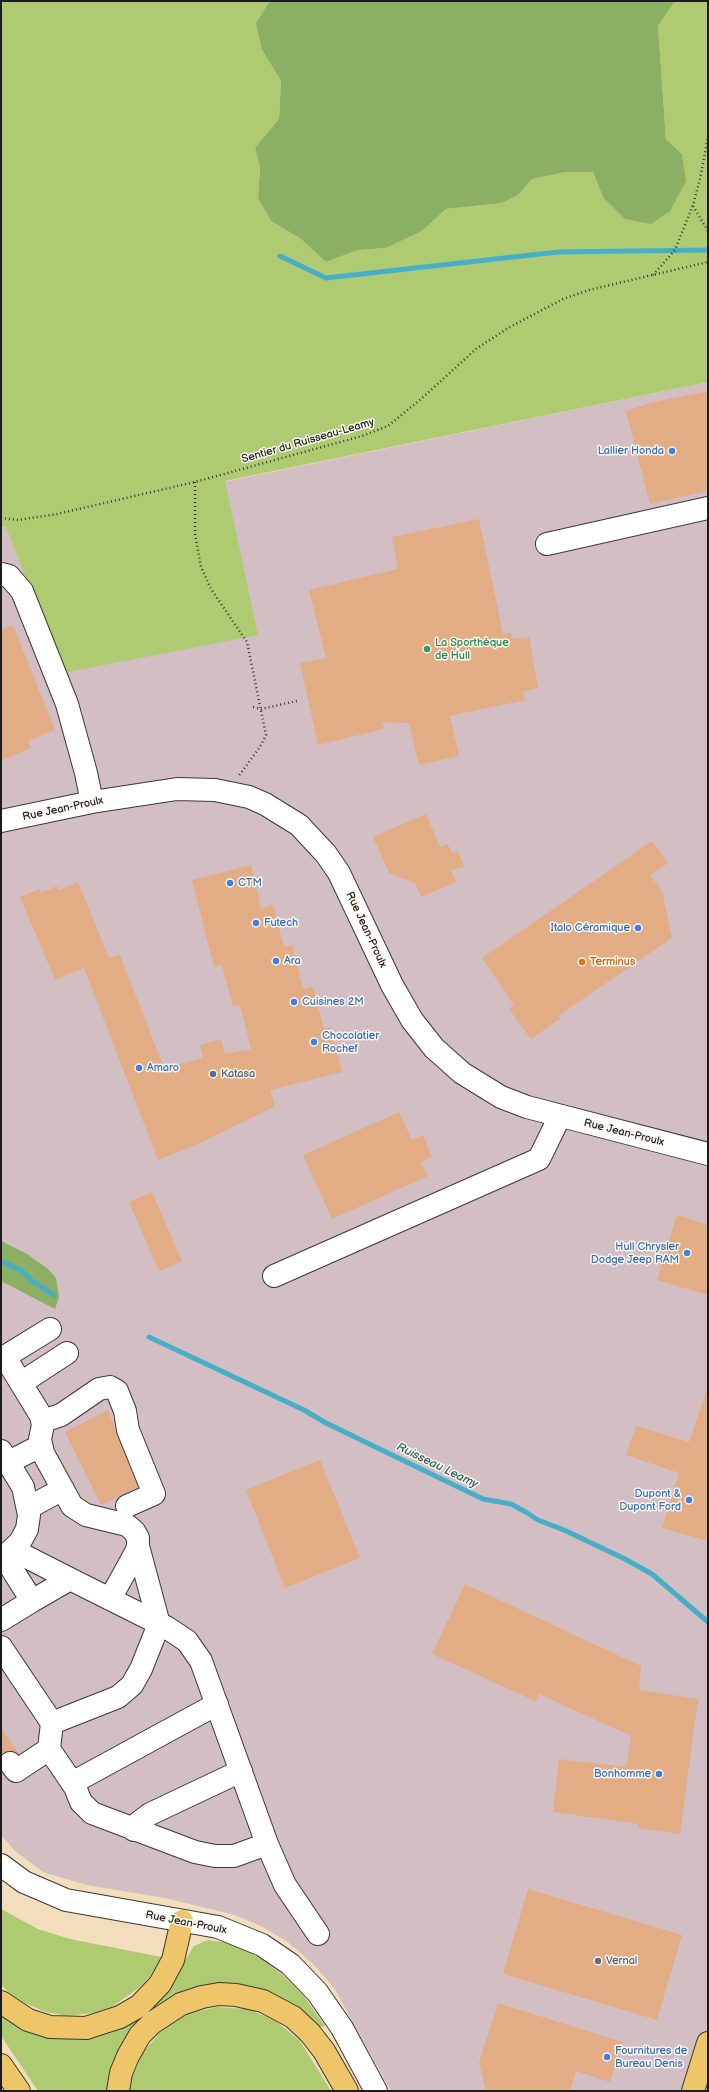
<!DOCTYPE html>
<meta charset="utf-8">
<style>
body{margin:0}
#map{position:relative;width:709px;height:2092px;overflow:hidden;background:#f2ddbd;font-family:"Balsamiq Sans",sans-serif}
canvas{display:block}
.frame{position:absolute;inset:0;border:2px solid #1c1c1c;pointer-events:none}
</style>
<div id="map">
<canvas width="709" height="2092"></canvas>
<div class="frame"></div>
</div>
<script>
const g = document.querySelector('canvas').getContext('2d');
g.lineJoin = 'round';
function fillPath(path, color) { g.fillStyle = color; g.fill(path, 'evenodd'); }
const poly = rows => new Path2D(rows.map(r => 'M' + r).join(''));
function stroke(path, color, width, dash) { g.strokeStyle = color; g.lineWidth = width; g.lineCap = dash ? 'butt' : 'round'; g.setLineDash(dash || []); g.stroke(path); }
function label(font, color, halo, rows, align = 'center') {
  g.font = font + ' "Balsamiq Sans",sans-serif'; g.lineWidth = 3; g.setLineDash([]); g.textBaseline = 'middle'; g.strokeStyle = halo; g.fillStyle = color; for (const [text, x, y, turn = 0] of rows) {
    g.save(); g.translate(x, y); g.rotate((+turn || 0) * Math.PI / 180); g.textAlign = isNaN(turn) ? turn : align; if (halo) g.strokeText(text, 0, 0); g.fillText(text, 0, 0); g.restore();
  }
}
const industrial = poly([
 [708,382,708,2091,391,2091,334,1988,313,1964,289,1943,263,1927,235,1915,165,1898,87,1885,43,1872,15,1851,1,1835,1,528]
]);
const green = poly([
 [1,1,270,1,262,50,281,81,279,119,255,148,260,167,258,198,271,221,301,239,326,262,358,250,386,248,422,231,446,209,502,203,518,195,532,179,566,172,593,172,603,197,682,154,666,139,658,26,675,1,708,1,708,382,225,481,258,635,63,673,6,527,1,528],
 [1,1909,38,1929,70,1939,161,1957,152,1974,140,1987,112,2007,92,2013,67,2016,46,2012,27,2004,10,1994,1,1984],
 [208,1940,228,1943,239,1947,261,1959,283,1975,303,1995,325,2026,318,2028,292,2004,275,1994,259,1989,243,1985,223,1984,188,1990,156,2006,143,2018,108,2091,38,2091,1,2036,1,2018,4,2016,71,2038,181,1967,194,1946],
 [217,2007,248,2009,276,2021,300,2041,331,2091,130,2091,130,2083,142,2054,161,2031,187,2014]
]);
const forest = poly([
 [270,1,675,1,658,26,666,139,682,154,686,181,670,211,651,224,625,219,603,197,593,172,566,172,532,179,518,195,502,203,446,209,422,231,386,248,358,250,326,262,301,239,271,221,258,198,260,167,255,148,279,119,281,81,262,50,256,23],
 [1,1241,27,1254,48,1269,56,1278,59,1297,55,1309,1,1281]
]);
const stream = poly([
 [280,256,326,278,558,252,708,250],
 [1,1261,22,1271,32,1281,54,1295],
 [149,1337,304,1410,326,1423,483,1499,511,1504,524,1511,538,1520,564,1530,625,1559,652,1574,708,1622]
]);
const building = poly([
 [708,391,708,491,650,504,626,411,650,403],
 [479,519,503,634,511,633,513,639,529,637,538,688,523,692,525,700,450,716,459,756,419,765,409,723,382,722,384,729,318,745,300,663,326,658,309,590,398,569,392,537],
 [13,625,55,730,28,741,31,748,1,761,1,630],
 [426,814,440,847,447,844,453,853,458,851,464,867,451,870,456,882,421,897,415,883,389,873,373,837],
 [652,841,668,863,650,875,662,891,672,938,558,1016,560,1019,531,1039,509,1009,514,1005,482,958],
 [251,865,261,908,273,905,284,947,292,945,303,989,313,987,324,1029,331,1027,342,1072,270,1090,275,1106,194,1146,158,1160,84,968,55,980,20,897,40,889,41,893,57,886,59,890,78,882,109,958,120,955,164,1068,203,1058,200,1045,221,1039,225,1054,251,1049,240,1005,233,1007,222,965,214,967,192,880],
 [399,1112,412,1140,423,1135,432,1157,421,1162,428,1176,332,1219,303,1155],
 [152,1192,182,1261,159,1271,129,1202],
 [677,1215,708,1225,708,1295,657,1280],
 [706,1392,708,1392,708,1541,662,1528,679,1473,626,1455,636,1426,689,1442],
 [108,1410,138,1487,101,1505,65,1432],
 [320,1460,360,1558,285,1588,246,1490],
 [465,1584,641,1666,639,1690,698,1699,680,1834,638,1828,639,1824,553,1812,559,1759,626,1767,631,1736,539,1694,535,1701,432,1654],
 [1,1728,19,1754,9,1751,1,1755],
 [528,1889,682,1935,657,2020,503,1974],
 [498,2003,622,2042,610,2082,576,2071,570,2091,486,2091,479,2063]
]);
const path = poly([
 [693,206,708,231],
 [653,275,675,250,693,205,700,179,708,137],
 [195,482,195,534,201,567,211,589,247,642,266,735,260,747,238,777],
 [1,518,18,520,57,514,195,482,362,436,388,426,421,399,476,349,508,328,563,299,589,290,708,262],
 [253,707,261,709,297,701]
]);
const minor = poly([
 [547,544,708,508],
 [1,574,9,576,22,591,67,704,86,773,92,802],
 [1,821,92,802,177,789,215,790,249,797,265,804,299,825,326,854,339,873,392,985,412,1020,434,1048,462,1073,501,1097,527,1107,708,1154],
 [274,1276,539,1159,560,1116],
 [5,1357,41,1416,43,1425,40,1439,43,1453,72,1506,86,1515,127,1525,134,1531,138,1538,138,1546,136,1552,110,1599],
 [1,1359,50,1329],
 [21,1383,67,1353],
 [43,1421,61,1415,99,1389,110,1387,117,1391,125,1411,128,1430,154,1494,127,1506],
 [1,1451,23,1487,29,1515,27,1529,20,1542,1,1560],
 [9,1462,40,1446],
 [28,1508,63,1489],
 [13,1550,70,1579],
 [32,1601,70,1579,166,1627,187,1641,201,1661,267,1844,234,1856,215,1856,195,1852,92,1813,81,1802,75,1787,49,1749],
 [1,1620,32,1601,5,1558],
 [1,1647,52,1723,49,1749,16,1771,10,1763],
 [52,1723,118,1697,132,1685,141,1669,159,1624,138,1546],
 [72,1783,217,1704],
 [134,1830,138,1823,150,1814,241,1771],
 [267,1844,285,1885,318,1934],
 [1,1865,24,1882,66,1900,218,1927,262,1945,290,1964,317,1992,342,2028,376,2091]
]);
const major = poly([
 [693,2091,708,2043]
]);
const highway = poly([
 [1,2002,28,2020,50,2027,86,2028,120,2017,139,2006,160,1984,173,1960,182,1921],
 [1,2065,19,2091],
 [118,2091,121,2073,128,2056,140,2035,152,2023,181,2004,202,1997,219,1994,236,1995,263,2001,293,2017,310,2033,324,2051,347,2091]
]);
const markers = [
 [672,451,4,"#3f7fe0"],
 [427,649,4,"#2e9e5b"],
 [230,883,4,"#3f7fe0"],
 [256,923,4,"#3f7fe0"],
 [638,928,4,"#3f7fe0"],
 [276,961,4,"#3f7fe0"],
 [582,962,4,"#e8710a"],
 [294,1002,4,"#3f7fe0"],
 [314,1042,4,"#3f7fe0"],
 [139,1068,4,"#3f7fe0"],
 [213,1074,4,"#5c6f8a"],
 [687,1253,4,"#3f7fe0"],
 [689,1500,4,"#3f7fe0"],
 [659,1774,4,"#3f7fe0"],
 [598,1961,4,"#5c6f8a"],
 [607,2057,4,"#3f7fe0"]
];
const streetNames = [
 ["Sentier du Ruisseau-Leamy",308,441,-16],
 ["Rue Jean-Proulx",63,809,-12],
 ["Rue Jean-Proulx",366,930,65],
 ["Rue Jean-Proulx",624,1133,14],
 ["Rue Jean-Proulx",186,1923,11]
];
const shopNames = [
 ["Lallier Honda",664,451,"right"],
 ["CTM",238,883],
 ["Futech",264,923],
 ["Italo Céramique",630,928,"right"],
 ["Ara",284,961],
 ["Cuisines 2M",302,1002],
 ["Chocolatier",322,1036],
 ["Rochef",322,1049],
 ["Amaro",147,1068],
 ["Hull Chrysler",679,1247,"right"],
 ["Dodge Jeep RAM",679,1260,"right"],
 ["Dupont &",681,1494,"right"],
 ["Dupont Ford",681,1507,"right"],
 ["Bonhomme",651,1774,"right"],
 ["Fournitures de",615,2051],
 ["Bureau Denis",615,2064]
];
const leisureNames = [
 ["La Sporthèque",435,643],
 ["de Hull",435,656]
];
const foodNames = [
 ["Terminus",590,962]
];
const serviceNames = [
 ["Katasa",221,1074],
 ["Vernal",606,1961]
];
const waterNames = [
 ["Ruisseau Leamy",437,1466,26]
];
fillPath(industrial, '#d2bec3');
fillPath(green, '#afcb71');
fillPath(forest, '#8baf63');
stroke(stream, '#47aec7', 5);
fillPath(building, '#e2ad85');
stroke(minor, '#3c3934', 24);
stroke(major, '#3c3934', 24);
stroke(highway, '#3c3934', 24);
stroke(path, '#3c3934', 2.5, [1, 3]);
stroke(minor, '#fff', 22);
stroke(major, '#eec569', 22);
stroke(highway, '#eec569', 22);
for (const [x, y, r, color] of markers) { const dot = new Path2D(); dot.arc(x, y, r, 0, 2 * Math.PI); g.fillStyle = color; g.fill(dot); stroke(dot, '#fbf7ec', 1.5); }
label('11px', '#1c1c1c', '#fbf7ec', streetNames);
label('11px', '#366cbe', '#fbf7ec', shopNames, 'left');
label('11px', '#27864d', '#fbf7ec', leisureNames, 'left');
label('11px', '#c56008', '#fbf7ec', foodNames, 'left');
label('11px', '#4e5e75', '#fbf7ec', serviceNames, 'left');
label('italic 12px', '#2f5e69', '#fbf7ec', waterNames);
</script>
